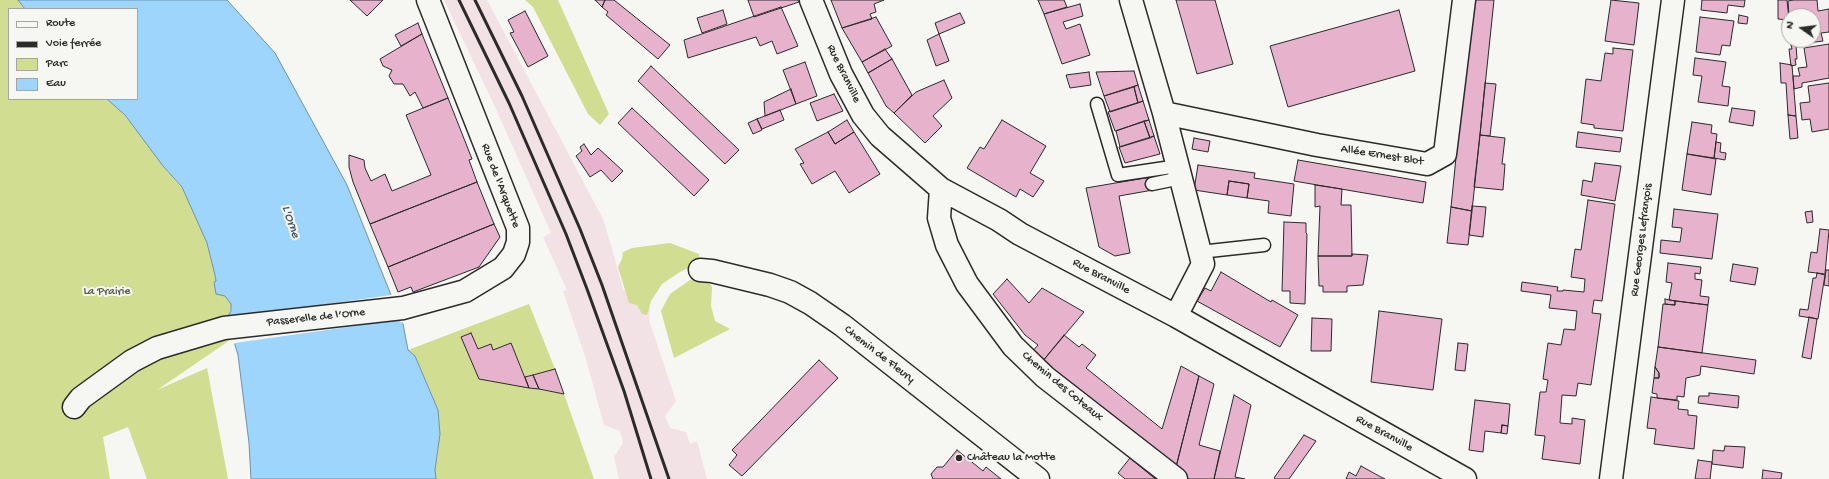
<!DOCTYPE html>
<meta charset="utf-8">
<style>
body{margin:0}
#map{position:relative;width:1829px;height:479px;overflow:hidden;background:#f6f6f2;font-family:"Gochi Hand",sans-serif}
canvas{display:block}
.legend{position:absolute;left:8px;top:8px;width:130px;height:92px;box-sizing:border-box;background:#f6f6f2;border:1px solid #a5a5a2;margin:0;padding:5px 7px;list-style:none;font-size:12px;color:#2b2b2b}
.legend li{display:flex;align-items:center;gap:8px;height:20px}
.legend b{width:20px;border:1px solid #a5a5a2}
.north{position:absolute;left:1781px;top:8px;width:40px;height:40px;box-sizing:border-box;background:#f6f6f2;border:1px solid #a5a5a2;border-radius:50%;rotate:284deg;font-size:11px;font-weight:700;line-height:16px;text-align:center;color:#2b2b2b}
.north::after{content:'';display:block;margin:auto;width:14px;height:18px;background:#2b2b2b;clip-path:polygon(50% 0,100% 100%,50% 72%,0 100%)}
</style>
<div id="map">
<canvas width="1829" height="479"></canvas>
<ul class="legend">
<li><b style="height:5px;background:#f6f6f2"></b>Route</li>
<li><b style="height:5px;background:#2b2b2b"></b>Voie ferrée</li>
<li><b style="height:11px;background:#d1dd90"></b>Parc</li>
<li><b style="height:11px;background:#9dd5fd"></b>Eau</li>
</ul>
<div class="north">N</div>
</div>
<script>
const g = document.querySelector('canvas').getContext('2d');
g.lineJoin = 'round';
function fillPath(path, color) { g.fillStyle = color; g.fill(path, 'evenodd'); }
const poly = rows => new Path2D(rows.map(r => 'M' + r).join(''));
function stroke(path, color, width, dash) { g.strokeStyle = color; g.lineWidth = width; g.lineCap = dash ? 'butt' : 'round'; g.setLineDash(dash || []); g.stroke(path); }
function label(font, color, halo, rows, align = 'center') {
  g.font = font + ' "Gochi Hand",sans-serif'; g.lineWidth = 4; g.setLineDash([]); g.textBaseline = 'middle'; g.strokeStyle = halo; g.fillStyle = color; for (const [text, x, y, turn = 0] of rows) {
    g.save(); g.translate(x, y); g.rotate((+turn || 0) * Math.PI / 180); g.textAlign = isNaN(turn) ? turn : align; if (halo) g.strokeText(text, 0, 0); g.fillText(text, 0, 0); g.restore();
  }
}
const built = poly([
 [444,0,487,0,603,219,612,248,623,290,654,295,650,301,649,320,676,401,665,416,670,428,686,432,690,444,697,441,707,479,619,479,614,457,623,443,620,431,604,425,586,359,563,291,567,290,543,237,551,233,496,109]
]);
const green = poly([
 [0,0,18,0,25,9,9,9,9,99,107,99,120,110,135,128,163,166,183,189,207,243,215,275,216,289,219,293,228,298,231,304,230,315,233,338,157,390,207,368,228,479,147,479,128,427,103,437,110,479,0,479],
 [525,0,558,0,609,114,600,125,588,114,533,7],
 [670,243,699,254,699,259,694,265,680,272,662,284,651,301,647,315,642,314,637,305,629,303,618,267,622,259,623,252,632,248],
 [704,278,709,282,712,287,711,306,715,321,730,329,674,358,661,311,670,294,690,280],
 [529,304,555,369,525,377,511,343,493,350,490,344,478,349,471,333,461,337,479,379,564,394,594,479,436,479,435,470,440,434,438,410,415,356,408,350]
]);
const water = poly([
 [18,0,227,0,275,53,347,185,391,295,400,308,408,350,415,356,438,410,440,434,435,470,436,479,251,479,249,443,238,355,227,318,231,311,231,304,225,296,216,294,214,282,216,281,215,275,207,243,182,187,163,166,125,115,107,99,137,99,137,9,25,9,18,0]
]);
const pier = poly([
 [392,292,402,308,405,324,397,320,235,343,233,346,229,331,228,318,391,295]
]);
const building = poly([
 [350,0,383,0,367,16,350,0],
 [595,0,605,0,602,7,595,0],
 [605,0,614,0,670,45,658,59,606,15,608,12,602,7,605,0],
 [748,0,798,0,799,2,754,17,748,0],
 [831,0,884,0,874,4,876,12,870,14,872,19,842,28,831,0],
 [1038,0,1064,0,1067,7,1044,14,1038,0],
 [1176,0,1215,0,1233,64,1197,74,1176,0],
 [1472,0,1494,0,1472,211,1451,207,1472,0],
 [1611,0,1639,3,1634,45,1605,41,1611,0],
 [1702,0,1745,0,1744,7,1728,5,1727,13,1701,10,1702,0],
 [1778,0,1787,0,1789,20,1778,19,1778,0],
 [1793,0,1817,0,1818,11,1829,9,1829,32,1821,33,1823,41,1800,44,1799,40,1813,40,1813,16,1789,16,1788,1,1793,0],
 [1080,4,1083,16,1063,22,1066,29,1080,24,1090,55,1062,64,1044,14,1080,4],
 [781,7,798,46,777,54,772,41,760,46,756,37,688,58,684,40,781,7],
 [723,10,727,24,702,33,697,18,723,10],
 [1399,10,1415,71,1288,107,1270,46,1399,10],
 [525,11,548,56,528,67,510,33,514,32,508,20,525,11],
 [960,13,965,23,939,34,935,23,960,13],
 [1739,15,1748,17,1747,24,1738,23,1739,15],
 [876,17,892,46,862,62,842,28,876,17],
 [1700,17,1734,21,1730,46,1722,45,1720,55,1696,52,1700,17],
 [418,23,422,34,401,46,395,35,418,23],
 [422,34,448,98,423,108,415,92,410,96,403,84,394,84,389,76,392,70,383,66,380,59,422,34],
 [939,34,949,61,936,66,927,40,939,34],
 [1829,44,1829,78,1802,83,1802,87,1794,89,1793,76,1800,76,1798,68,1807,67,1804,48,1829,44],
 [1791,45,1796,45,1797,59,1795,59,1796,65,1791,66,1789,49,1792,49,1791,45],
 [1613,48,1633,50,1623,131,1594,128,1594,125,1581,123,1586,79,1601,81,1605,53,1613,54,1613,48],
 [885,49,892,59,868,73,862,62,885,49],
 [1695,58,1726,62,1722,86,1730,87,1728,106,1698,102,1702,76,1693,75,1695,58],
 [892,59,912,95,894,113,886,106,868,73,892,59],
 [805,62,817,96,796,104,783,70,805,62],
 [1780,63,1792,65,1796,116,1788,115,1786,83,1781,83,1780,63],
 [651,66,739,150,725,164,638,81,651,66],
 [1134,71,1138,85,1104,96,1096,72,1134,71],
 [1089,72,1091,85,1070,88,1066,75,1089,72],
 [944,80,952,98,933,116,942,126,925,143,894,113,916,92,944,80],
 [1485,83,1496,84,1490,136,1480,135,1485,83],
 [1829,83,1829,129,1812,132,1810,119,1802,120,1800,103,1810,102,1808,86,1829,83],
 [1138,85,1143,101,1138,103,1134,87,1138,85],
 [1134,87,1138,103,1110,112,1104,96,1134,87],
 [791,89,796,104,765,116,764,102,791,89],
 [834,94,843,111,817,121,810,103,834,94],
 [448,98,472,159,469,160,477,182,370,224,353,182,349,167,349,155,364,160,365,168,371,181,385,174,392,191,431,175,406,115,448,98],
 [1143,101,1149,120,1115,131,1108,112,1143,101],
 [632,108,709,180,694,196,618,123,632,108],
 [1732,108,1755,111,1753,126,1729,122,1732,108],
 [780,110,784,120,762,129,757,119,780,110],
 [1788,115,1796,116,1798,138,1790,139,1788,115],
 [757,119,762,130,753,134,748,123,757,119],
 [847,120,854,132,835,144,828,132,847,120],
 [1002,120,1046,146,1030,173,1044,181,1033,197,1020,189,1016,197,967,168,980,147,984,149,1002,120],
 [1149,120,1154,136,1150,138,1144,121,1149,120],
 [1144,121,1150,138,1120,147,1116,131,1144,121],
 [1692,122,1712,125,1711,133,1717,134,1714,158,1687,154,1692,122],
 [828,132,835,144,854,132,880,174,849,193,835,171,812,184,800,164,804,163,795,149,828,132],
 [1578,132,1622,138,1620,152,1576,147,1578,132],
 [1480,135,1505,138,1502,164,1505,164,1503,190,1474,187,1480,135],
 [1154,136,1160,154,1125,163,1119,147,1154,136],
 [1194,138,1210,141,1208,152,1192,149,1194,138],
 [1716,142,1721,143,1720,152,1726,153,1725,160,1714,158,1716,142],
 [584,144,591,155,598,148,623,171,612,182,601,170,590,177,576,156,582,151,580,147,584,144],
 [1687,154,1716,159,1711,195,1682,190,1687,154],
 [1298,160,1426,182,1423,203,1294,181,1298,160],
 [1595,163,1621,166,1615,201,1581,195,1583,180,1592,182,1595,163],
 [1198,165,1255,173,1254,178,1294,184,1291,216,1268,213,1269,201,1247,198,1249,184,1229,181,1227,195,1194,190,1198,165],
 [1151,177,1153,190,1119,196,1130,253,1115,256,1099,247,1086,188,1151,177],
 [1229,181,1249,184,1247,198,1227,195,1229,181],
 [477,182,494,224,388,267,370,224,477,182],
 [1315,185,1342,189,1341,205,1351,205,1352,256,1318,256,1320,206,1315,207,1315,185],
 [1588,200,1615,204,1602,301,1594,300,1592,313,1601,314,1591,385,1578,383,1576,396,1562,395,1560,423,1572,424,1572,418,1585,420,1580,464,1542,459,1545,436,1535,435,1540,392,1546,392,1548,380,1543,379,1548,343,1561,345,1564,329,1575,330,1577,311,1549,308,1551,295,1521,291,1522,282,1558,287,1557,291,1563,291,1563,290,1584,292,1585,279,1571,277,1575,249,1581,250,1588,200],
 [1472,206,1486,207,1483,237,1469,235,1472,206],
 [1451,207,1472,211,1468,245,1447,243,1451,207],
 [1674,209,1718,214,1712,259,1660,253,1661,240,1680,242,1682,228,1672,227,1674,209],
 [1812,211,1813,222,1807,223,1805,212,1812,211],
 [1284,222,1306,223,1306,233,1307,234,1305,304,1290,303,1290,291,1282,291,1284,222],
 [494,224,500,237,479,267,413,292,411,287,398,292,388,267,494,224],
 [1820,229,1829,230,1825,274,1808,272,1811,252,1817,253,1820,229],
 [1352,254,1368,255,1363,285,1347,286,1347,292,1323,292,1323,286,1319,286,1318,256,1352,256,1352,254],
 [1668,263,1701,267,1700,274,1695,273,1695,279,1702,280,1700,296,1709,297,1708,305,1669,300,1672,283,1666,282,1668,263],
 [1733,264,1758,268,1755,285,1730,281,1733,264],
 [1826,270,1829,270,1829,286,1824,285,1826,270],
 [1221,272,1271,302,1272,300,1298,315,1280,347,1197,301,1205,288,1211,291,1221,272],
 [1817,273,1825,275,1818,319,1799,316,1800,309,1808,310,1813,278,1816,278,1817,273],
 [1007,279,1029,303,1042,288,1084,312,1042,362,1031,353,1038,345,1025,335,993,294,1007,279],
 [1665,299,1675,301,1675,305,1665,304,1665,299],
 [1675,301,1708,305,1702,353,1658,347,1663,304,1675,305,1675,301],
 [1379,311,1442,319,1433,390,1371,382,1379,311],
 [1809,317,1817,319,1811,359,1802,357,1809,317],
 [1312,318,1332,319,1331,351,1311,351,1312,318],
 [471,333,478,349,491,344,493,350,511,343,529,388,479,379,461,337,471,333],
 [1064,335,1079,347,1082,344,1096,355,1086,368,1162,429,1181,366,1199,376,1175,471,1042,362,1064,335],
 [1458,343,1468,344,1465,371,1455,370,1458,343],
 [1658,347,1756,360,1754,374,1701,366,1700,375,1686,378,1684,397,1677,396,1677,400,1657,398,1657,394,1652,393,1654,378,1659,378,1659,373,1655,367,1658,347],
 [819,360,838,378,742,476,729,465,737,455,732,450,819,360],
 [1655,367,1659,373,1659,378,1654,378,1655,367],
 [555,369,564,394,539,389,533,375,555,369],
 [533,375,539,389,529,388,525,377,533,375],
 [1199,376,1214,384,1199,445,1220,451,1214,479,1185,479,1175,471,1199,376],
 [1709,393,1739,396,1738,408,1698,403,1699,396,1709,396,1709,393],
 [1234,395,1251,405,1235,477,1245,479,1214,479,1234,395],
 [1651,397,1679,401,1678,409,1688,410,1688,415,1697,416,1694,449,1654,444,1656,429,1647,428,1651,397],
 [1475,400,1510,404,1508,426,1502,425,1501,433,1485,431,1483,452,1469,450,1475,400],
 [1502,425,1508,426,1507,434,1501,433,1502,425],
 [1304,435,1316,441,1289,479,1276,479,1274,478,1304,435],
 [1725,446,1745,447,1743,468,1712,464,1713,450,1724,451,1725,446],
 [957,450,983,471,986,467,1001,479,933,479,931,474,937,467,943,467,957,450],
 [1130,458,1153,477,1156,479,1125,479,1118,473,1130,458],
 [1698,460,1712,462,1710,479,1695,479,1698,460],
 [1361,466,1379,476,1385,479,1346,479,1349,472,1356,476,1361,466],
 [1763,470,1782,473,1781,479,1762,479,1763,470]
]);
const service = poly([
 [1097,104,1118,175,1178,166],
 [1152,184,1181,178],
 [1200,252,1264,245]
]);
const minor = poly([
 [811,0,841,74,863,115,880,136,941,189,999,220,1020,234,1176,316,1465,479],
 [1131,0,1164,113,1317,145,1427,164,1445,154,1464,0],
 [1164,113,1203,264,1176,316],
 [941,189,939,218,947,245,967,284,1013,346,1045,377,1176,479],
 [700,270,712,271,770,285,790,292,810,303,842,325,1038,479],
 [74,407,81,398,132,361,157,348,224,328,403,308,465,291,503,268,514,254,518,242,518,228,428,0],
 [1611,479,1673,0]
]);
const rail = poly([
 [459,0,509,103,566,234,587,289,624,391,651,479],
 [475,0,522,96,580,229,602,285,669,479]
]);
const markers = [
 [959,458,4,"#2b2b2b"]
];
const streetNames = [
 ["Rue Branville",843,74,64],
 ["Allée Ernest Blot",1382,156,9],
 ["Rue de l'Arquette",500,186,69],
 ["Rue Georges Lefrançois",1642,240,-83],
 ["Rue Branville",1101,277,28],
 ["Passerelle de l’Orne",316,318,-6],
 ["Chemin de Fleury",879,355,38],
 ["Chemin des Coteaux",1062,387,40],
 ["Rue Branville",1384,434,29]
];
const parkNames = [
 ["La Prairie",107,292]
];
const poiNames = [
 ["Château la Motte",967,458]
];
const waterNames = [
 ["L'Orne",290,222,71]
];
fillPath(built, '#f2e2e6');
fillPath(green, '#d1dd90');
fillPath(water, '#9dd5fd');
stroke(water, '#6f91a9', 1);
fillPath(pier, '#f6f6f2');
fillPath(building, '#e7b2cb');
stroke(building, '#2b2b2b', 1);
stroke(service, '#2b2b2b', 15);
stroke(minor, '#2b2b2b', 25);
stroke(service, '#f6f6f2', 12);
stroke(minor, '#f6f6f2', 22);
stroke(rail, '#2b2b2b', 3);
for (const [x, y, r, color] of markers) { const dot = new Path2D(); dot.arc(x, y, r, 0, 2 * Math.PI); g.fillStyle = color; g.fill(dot); stroke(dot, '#f6f6f2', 1.5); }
label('12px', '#2b2b2b', '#f6f6f2', streetNames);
label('12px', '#545844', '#f6f6f2', parkNames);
label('12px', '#2b2b2b', '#f6f6f2', poiNames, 'left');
label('italic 13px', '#485660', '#f6f6f2', waterNames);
</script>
